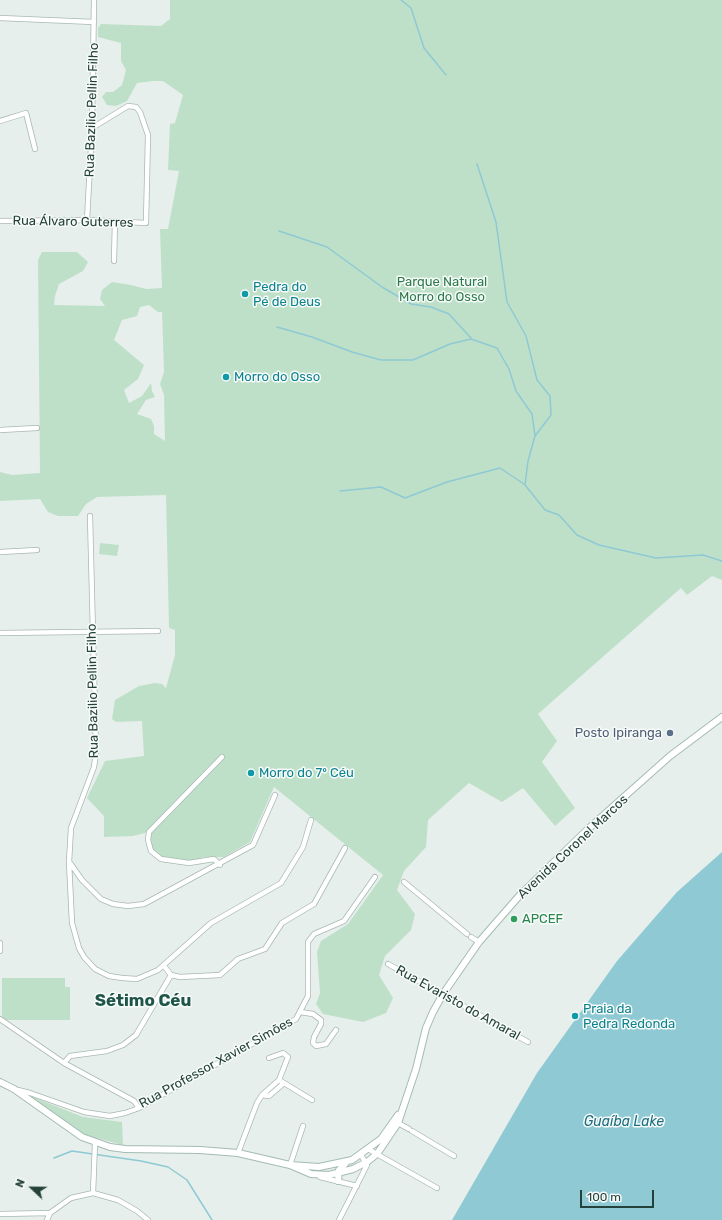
<!DOCTYPE html>
<meta charset="utf-8">
<style>
body{margin:0}
#map{position:relative;width:722px;height:1220px;overflow:hidden;background:#e6efeb;font-family:Rubik,sans-serif}
canvas{display:block}
.north{position:absolute;left:12px;top:1168px;width:40px;height:40px;-webkit-text-stroke:3px #f7fbf9;paint-order:stroke;rotate:292deg;font-size:11px;font-weight:700;line-height:16px;text-align:center;color:#24423a}
.north::after{content:'';display:block;margin:auto;width:14px;height:18px;background:#24423a;clip-path:polygon(50% 0,100% 100%,50% 72%,0 100%)}
.scale{position:absolute;left:580px;top:1190px;width:74px;height:18px;box-sizing:border-box;border:2px solid #24423a;border-top:0;padding-left:5px;font-size:12px;line-height:14px;white-space:nowrap;color:#24423a;-webkit-text-stroke:3px #f7fbf9;paint-order:stroke}
</style>
<div id="map">
<canvas width="722" height="1220"></canvas>
<div class="north">N</div>
<div class="scale">100 m</div>
</div>
<script>
const g = document.querySelector('canvas').getContext('2d');
g.lineJoin = 'round';
function fillPath(path, color) { g.fillStyle = color; g.fill(path, 'evenodd'); }
const poly = rows => new Path2D(rows.map(r => 'M' + r).join(''));
function stroke(path, color, width, dash) { g.strokeStyle = color; g.lineWidth = width; g.lineCap = dash ? 'butt' : 'round'; g.setLineDash(dash || []); g.stroke(path); }
function label(font, color, halo, rows, align = 'center') {
  g.font = font + ' Rubik,sans-serif'; g.lineWidth = 3; g.setLineDash([]); g.textBaseline = 'middle'; g.strokeStyle = halo; g.fillStyle = color; for (const [text, x, y, turn = 0] of rows) {
    g.save(); g.translate(x, y); g.rotate((+turn || 0) * Math.PI / 180); g.textAlign = isNaN(turn) ? turn : align; if (halo) g.strokeText(text, 0, 0); g.fillText(text, 0, 0); g.restore();
  }
}
const green = poly([
 [170,0,722,0,722,580,712,576,687,595,681,588,538,714,557,741,542,762,575,808,555,826,523,788,502,802,469,783,428,820,426,847,404,871,397,890,415,914,411,930,385,956,379,975,393,998,386,1013,363,1022,323,1014,316,1004,320,993,317,952,321,941,348,924,383,875,274,787,250,842,224,857,204,857,191,862,160,857,152,850,149,832,133,836,104,837,104,816,87,798,105,761,144,756,142,721,116,722,112,719,115,700,139,686,155,683,162,684,166,688,175,655,175,630,169,628,166,495,97,497,86,504,78,516,58,516,48,512,40,499,0,501,0,472,12,475,40,473,38,260,42,252,77,252,88,262,83,271,59,284,55,296,54,305,105,306,100,299,102,290,112,282,131,285,146,289,162,288,160,229,168,229,179,171,168,170,170,124,175,123,183,95,163,81,153,81,137,83,127,101,116,106,107,105,102,97,106,92,113,92,122,85,126,70,121,61,121,43,98,37,98,28,101,24,161,26,170,19],
 [149,305,158,312,162,312,164,372,160,384,164,395,165,441,154,434,154,426,151,419,137,414,146,400,155,397,152,391,151,383,142,396,129,403,124,390,138,379,144,365,114,340,122,320,137,316,140,307],
 [100,543,119,545,117,556,99,554],
 [2,978,65,978,65,987,70,987,70,1020,2,1020],
 [30,1096,83,1117,122,1122,123,1145,82,1134]
]);
const water = poly([
 [722,852,722,1220,452,1220,537,1073,617,961,677,892]
]);
const stream = poly([
 [401,0,411,8,424,48,446,75],
 [477,164,496,222,507,302,526,336,537,380,550,396,551,415,535,436],
 [279,231,327,247,382,287,411,304,431,307,449,314,471,338],
 [277,327,312,337,352,352,381,360,413,360,450,344,471,339,497,348,509,369,516,391,532,414,535,436,528,461,525,485,545,510,559,515,577,535,599,545,656,558,703,555,722,561],
 [340,491,381,487,405,498,447,482,500,468,524,484],
 [54,1158,72,1151,141,1161,168,1167,187,1180,212,1220]
]);
const street = poly([
 [0,18,94,22],
 [0,121,26,113,35,149],
 [87,220,92,128,94,0],
 [0,221,87,220,146,223,148,135,140,112,136,107,128,106,92,128],
 [114,261,115,221],
 [0,430,37,428],
 [90,516,96,753,94,767,71,828,69,862,72,923,79,948,84,957,95,969,109,976,122,978,137,979,158,970,211,923,281,883,303,847,311,820],
 [0,552,37,550],
 [0,633,158,631],
 [70,863,82,880,101,899,113,904,128,906,144,904,253,845,275,795],
 [220,865,214,859,189,863,161,859,151,851,148,840,149,832,222,757],
 [404,882,467,934],
 [471,937,479,942],
 [0,943,0,951],
 [388,964,528,1042],
 [164,966,171,975],
 [171,975,180,977,220,975,238,959,265,949,282,923,314,904,345,848],
 [300,1012,313,1014,321,1020,321,1024,314,1037,313,1043,316,1046,326,1044,336,1030],
 [0,1019,64,1063,134,1101,139,1108],
 [64,1063,70,1056,107,1051,123,1045,136,1035,171,975],
 [284,1083,312,1100],
 [18,1090,30,1093,84,1112,110,1116,125,1113,139,1108,296,1019,308,996,308,942,314,934,344,921,375,877],
 [262,1095,269,1096,284,1083,279,1080],
 [398,1123,409,1129],
 [412,1131,454,1156],
 [368,1149,437,1188],
 [238,1153,257,1103,262,1095,279,1080,288,1057,283,1053,269,1058],
 [290,1165,303,1126],
 [320,1177,357,1186],
 [93,1193,95,1143],
 [0,1214,50,1213,71,1198,93,1193,118,1200,137,1211,148,1220],
 [47,1220,50,1213],
 [339,1220,367,1165,361,1155]
]);
const secondary = poly([
 [0,1082,14,1089,82,1137,110,1147,125,1149,200,1150,238,1153,290,1165,311,1174,329,1175,353,1169,367,1162,377,1154,398,1123,416,1069,426,1028,433,1012,443,994,479,942,520,895,588,829,670,756,722,717],
 [290,1165,319,1167,352,1160,381,1139,398,1115],
 [338,1181,339,1170,346,1163]
]);
const markers = [
 [245,294,4,"#0f9aa8"],
 [226,377,4,"#0f9aa8"],
 [670,733,4,"#5c6f8a"],
 [251,773,4,"#0f9aa8"],
 [514,919,4,"#2e9e5b"],
 [575,1016,4,"#0f9aa8"]
];
const streetNames = [
 ["Rua Bazilio Pellin Filho",92,110,-88],
 ["Rua Álvaro Guterres",73,222,1],
 ["Rua Bazilio Pellin Filho",93,691,-91],
 ["Avenida Coronel Marcos",573,847,-43],
 ["Rua Evaristo do Amaral",458,1003,29],
 ["Rua Professor Xavier Simões",216,1063,-29]
];
const parkNames = [
 ["Parque Natural",442,282],
 ["Morro do Osso",442,297]
];
const cultureNames = [
 ["Pedra do",253,287],
 ["Pé de Deus",253,302],
 ["Morro do Osso",234,377],
 ["Morro do 7º Céu",259,773],
 ["Praia da",583,1009],
 ["Pedra Redonda",583,1024]
];
const serviceNames = [
 ["Posto Ipiranga",662,733]
];
const leisureNames = [
 ["APCEF",522,919]
];
const waterNames = [
 ["Guaíba Lake",624,1122]
];
const districtNames = [
 ["Sétimo Céu",143,1001]
];
fillPath(green, '#bfe0c8');
fillPath(water, '#8ec9d4');
stroke(stream, '#8ec9d4', 1.5);
stroke(street, '#a8b8b2', 6);
stroke(secondary, '#a4bbb3', 8);
stroke(street, '#fff', 4.5);
stroke(secondary, '#fff', 6);
for (const [x, y, r, color] of markers) { const dot = new Path2D(); dot.arc(x, y, r, 0, 2 * Math.PI); g.fillStyle = color; g.fill(dot); stroke(dot, '#f7fbf9', 1.5); }
label('13px', '#24423a', '#f7fbf9', streetNames);
label('13px', '#2d7a4b', '#f7fbf9', parkNames);
label('13px', '#0d838f', '#f7fbf9', cultureNames, 'left');
label('13px', '#4e5e75', '#f7fbf9', serviceNames, 'right');
label('13px', '#27864d', '#f7fbf9', leisureNames, 'left');
label('italic 14px', '#1c6f80', '#f7fbf9', waterNames);
label('bold 17px', '#1f5548', '#f7fbf9', districtNames);
</script>
